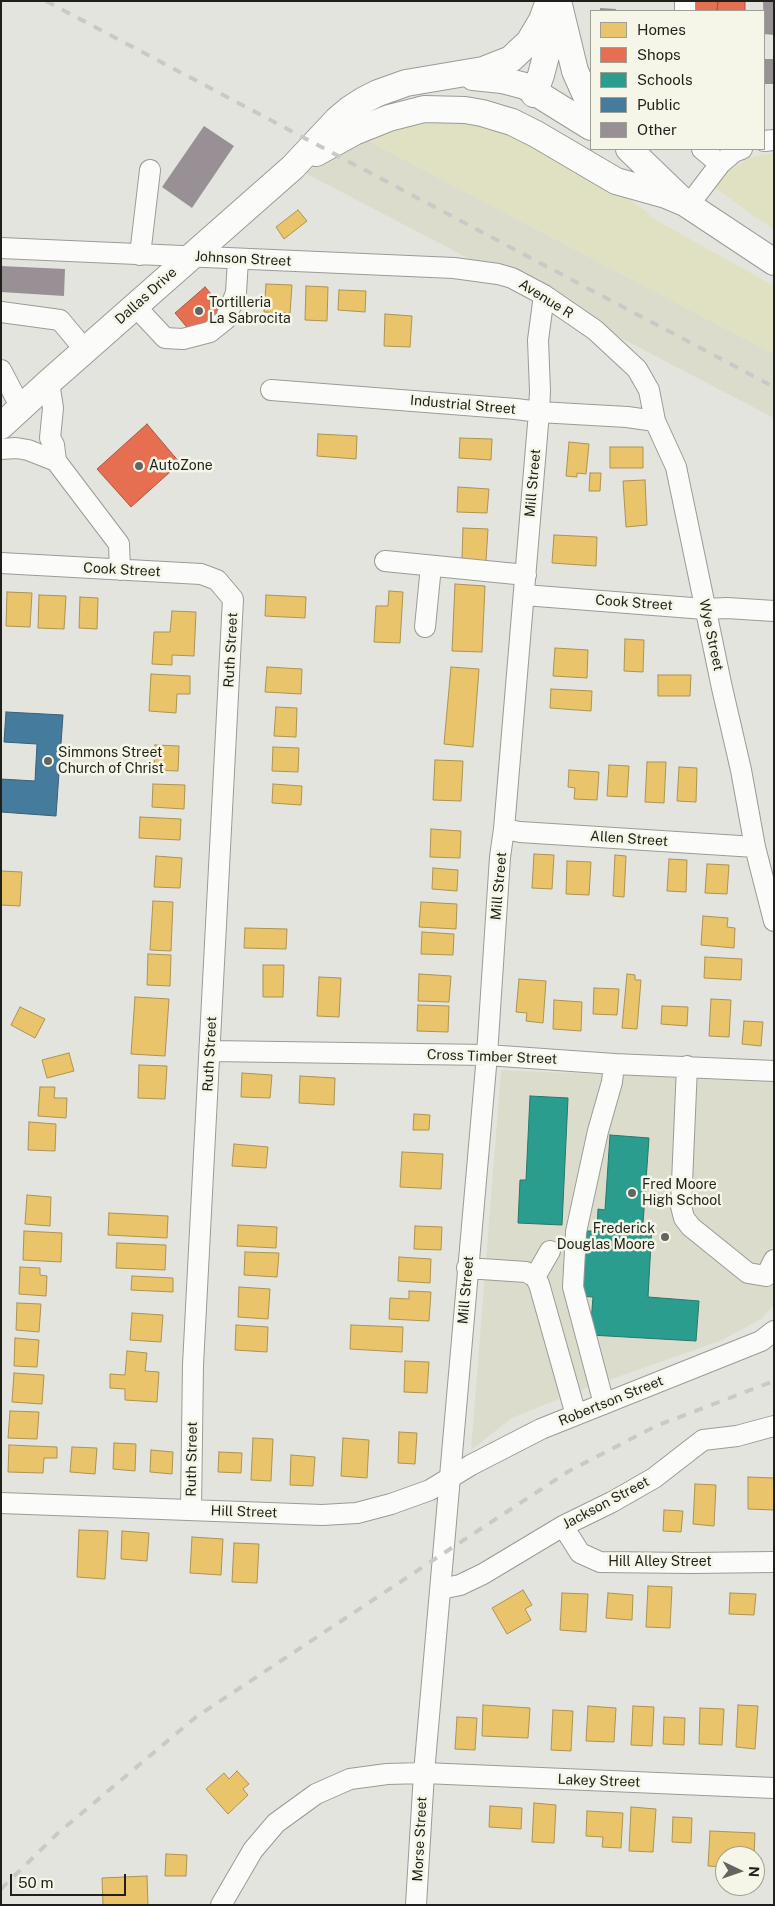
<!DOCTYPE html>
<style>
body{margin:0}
#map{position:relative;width:775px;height:1906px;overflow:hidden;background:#e4e4de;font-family:"Public Sans",sans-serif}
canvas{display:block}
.frame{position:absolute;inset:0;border:2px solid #1f201a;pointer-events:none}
.legend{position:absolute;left:590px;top:10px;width:175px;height:140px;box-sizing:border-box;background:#f5f6e7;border:1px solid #9fa095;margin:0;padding:6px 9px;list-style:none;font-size:15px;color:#1f201a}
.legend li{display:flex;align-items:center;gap:10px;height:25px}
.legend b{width:25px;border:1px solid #9fa095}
.north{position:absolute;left:715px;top:1846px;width:50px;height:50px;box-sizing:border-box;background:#f5f6e7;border:1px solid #9fa095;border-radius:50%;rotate:93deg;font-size:14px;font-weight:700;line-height:20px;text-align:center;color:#1f201a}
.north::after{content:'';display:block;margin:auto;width:18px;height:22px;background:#64655f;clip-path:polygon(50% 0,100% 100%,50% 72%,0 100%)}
.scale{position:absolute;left:10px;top:1874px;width:116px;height:22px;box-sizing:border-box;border:2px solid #1f201a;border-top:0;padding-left:6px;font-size:15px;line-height:18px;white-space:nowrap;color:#1f201a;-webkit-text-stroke:4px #f5f6e7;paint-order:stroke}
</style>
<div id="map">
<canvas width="775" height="1906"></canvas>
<div class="frame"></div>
<ul class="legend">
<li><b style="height:14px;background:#e9c46a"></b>Homes</li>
<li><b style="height:14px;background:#e76f51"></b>Shops</li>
<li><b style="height:14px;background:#2a9d8f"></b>Schools</li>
<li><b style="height:14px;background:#457b9d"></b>Public</li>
<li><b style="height:14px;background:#999095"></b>Other</li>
</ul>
<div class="north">N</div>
<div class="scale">50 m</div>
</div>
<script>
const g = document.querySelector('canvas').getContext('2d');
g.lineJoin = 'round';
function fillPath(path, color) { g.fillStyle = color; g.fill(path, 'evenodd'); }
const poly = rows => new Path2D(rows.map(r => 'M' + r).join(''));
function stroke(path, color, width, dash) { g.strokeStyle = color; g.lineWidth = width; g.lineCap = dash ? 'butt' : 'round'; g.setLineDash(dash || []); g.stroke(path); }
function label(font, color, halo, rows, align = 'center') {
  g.font = font + ' "Public Sans",sans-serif'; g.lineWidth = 5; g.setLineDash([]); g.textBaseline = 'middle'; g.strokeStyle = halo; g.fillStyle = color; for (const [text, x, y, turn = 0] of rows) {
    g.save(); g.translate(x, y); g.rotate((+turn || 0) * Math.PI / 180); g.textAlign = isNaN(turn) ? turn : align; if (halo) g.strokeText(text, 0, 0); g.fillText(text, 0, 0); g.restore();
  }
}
const built = poly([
 [363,138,774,354,774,418,305,173],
 [501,1070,774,1082,774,1305,761,1319,720,1341,586,1388,512,1418,471,1450]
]);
const green = poly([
 [409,120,493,124,617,192,645,210,654,219,774,286,774,354,363,138],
 [774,153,774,230,715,188,725,173,750,157]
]);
const homes = poly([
 [298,210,307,221,284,239,276,227,298,210],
 [266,284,292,285,290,313,264,312,266,284],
 [306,286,328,287,327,321,305,320,306,286],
 [339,290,366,291,365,312,338,310,339,290],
 [385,314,412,316,410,347,384,346,385,314],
 [318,434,357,436,356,459,317,456,318,434],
 [460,438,492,439,491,460,459,458,460,438],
 [569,442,589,444,586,474,577,473,577,477,566,476,569,442],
 [610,447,643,447,643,468,610,468,610,447],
 [590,473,601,473,600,491,589,491,590,473],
 [645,480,647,525,626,527,623,481,645,480],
 [458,487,489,489,487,513,457,512,458,487],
 [463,528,488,529,486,561,462,559,463,528],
 [554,535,597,537,596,566,552,563,554,535],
 [455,584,485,586,482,652,452,651,455,584],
 [389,591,403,592,400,643,374,642,376,606,388,606,389,591],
 [7,592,32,593,30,627,6,626,7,592],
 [39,595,66,596,64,629,38,628,39,595],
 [266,595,306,597,305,618,265,616,266,595],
 [80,597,98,598,97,629,79,628,80,597],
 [172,611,196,612,194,656,172,655,172,665,152,664,154,632,170,632,172,611],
 [625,639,644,640,643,672,624,671,625,639],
 [555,648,588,650,587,678,553,676,555,648],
 [267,667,302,669,301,694,265,692,267,667],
 [451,667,479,669,473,747,444,744,451,667],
 [151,674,190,676,190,694,177,694,176,713,149,711,151,674],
 [658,675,691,675,690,696,658,696,658,675],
 [551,689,592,691,591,711,550,708,551,689],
 [276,707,297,708,296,737,274,736,276,707],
 [155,745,179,746,178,771,154,770,155,745],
 [273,747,299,748,298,772,272,771,273,747],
 [435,760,463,761,461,801,433,800,435,760],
 [647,762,666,762,664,803,645,802,647,762],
 [609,765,629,766,627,797,607,796,609,765],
 [679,767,697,768,696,802,677,801,679,767],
 [569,770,599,772,597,800,574,799,575,788,568,787,569,770],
 [153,784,185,785,184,809,152,807,153,784],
 [273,784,302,786,301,805,272,803,273,784],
 [140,817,181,819,180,840,139,838,140,817],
 [431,829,461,831,460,858,430,857,431,829],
 [534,854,554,855,552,889,532,888,534,854],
 [615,855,626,856,624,897,613,896,615,855],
 [156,856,182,858,180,888,154,887,156,856],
 [669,859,687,860,686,892,667,891,669,859],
 [567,861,591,862,589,895,566,894,567,861],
 [707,864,729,865,727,894,705,893,707,864],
 [433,868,458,870,457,891,432,889,433,868],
 [1,871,22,872,20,906,1,905,1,871],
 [153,901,173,902,171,951,150,950,153,901],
 [421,902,457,904,456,929,419,927,421,902],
 [703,916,728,918,727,927,735,928,734,948,701,945,703,916],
 [245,928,287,929,286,949,244,948,245,928],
 [422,932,454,934,453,955,421,954,422,932],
 [148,954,171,955,170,986,147,985,148,954],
 [705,957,742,959,741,980,704,978,705,957],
 [263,965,284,965,283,997,263,997,263,965],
 [419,974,451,976,449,1002,418,1001,419,974],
 [627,974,635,975,635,980,641,980,637,1029,622,1028,627,974],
 [319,977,341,978,339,1017,317,1016,319,977],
 [519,979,546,981,543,1023,526,1021,527,1013,516,1012,519,979],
 [594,988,619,989,617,1015,593,1014,594,988],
 [135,997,169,999,165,1056,131,1054,135,997],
 [711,999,731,1000,729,1037,709,1036,711,999],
 [554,1000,582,1002,581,1031,553,1029,554,1000],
 [418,1005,449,1006,448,1032,417,1031,418,1005],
 [662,1006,688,1007,687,1026,661,1024,662,1006],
 [20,1007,45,1019,35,1038,11,1025,20,1007],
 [744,1021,763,1022,761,1046,742,1044,744,1021],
 [69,1053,74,1071,47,1078,42,1060,69,1053],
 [139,1065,167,1066,165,1099,138,1098,139,1065],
 [242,1073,272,1075,270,1098,241,1097,242,1073],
 [300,1076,335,1078,334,1105,299,1103,300,1076],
 [40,1087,55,1087,54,1098,67,1098,66,1118,38,1116,40,1087],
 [414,1114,430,1115,429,1130,413,1130,414,1114],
 [29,1122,56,1124,55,1151,28,1150,29,1122],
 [234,1144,268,1147,266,1168,232,1166,234,1144],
 [402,1152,443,1154,441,1189,400,1187,402,1152],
 [27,1195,51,1197,50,1226,25,1224,27,1195],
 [109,1213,168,1216,167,1238,108,1235,109,1213],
 [238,1225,277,1227,276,1248,237,1246,238,1225],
 [415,1226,442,1227,441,1250,414,1249,415,1226],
 [24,1231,62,1233,61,1262,23,1260,24,1231],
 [117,1243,166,1245,165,1270,116,1268,117,1243],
 [245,1252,279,1253,277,1277,244,1275,245,1252],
 [399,1257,431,1259,430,1283,398,1281,399,1257],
 [20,1267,40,1268,40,1275,47,1276,46,1296,19,1294,20,1267],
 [132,1276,173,1278,173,1292,131,1290,132,1276],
 [239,1287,270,1289,268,1319,238,1317,239,1287],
 [409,1291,431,1292,429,1321,389,1319,390,1298,409,1299,409,1291],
 [17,1303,41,1304,39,1332,16,1330,17,1303],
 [132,1313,163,1315,161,1342,130,1340,132,1313],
 [236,1325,268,1327,267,1352,235,1350,236,1325],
 [351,1325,403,1327,402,1352,350,1349,351,1325],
 [15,1338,39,1340,37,1367,14,1366,15,1338],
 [127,1351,147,1353,145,1371,159,1372,157,1402,125,1400,125,1389,110,1388,110,1374,125,1375,127,1351],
 [405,1361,429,1362,427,1393,404,1392,405,1361],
 [14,1373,44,1375,42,1404,12,1402,14,1373],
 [10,1411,39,1412,37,1439,8,1438,10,1411],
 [399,1432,417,1433,415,1464,398,1463,399,1432],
 [253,1438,273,1439,271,1481,251,1480,253,1438],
 [343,1438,369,1440,367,1478,341,1476,343,1438],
 [114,1443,136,1444,135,1471,113,1469,114,1443],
 [9,1445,57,1447,57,1458,44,1458,43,1473,8,1472,9,1445],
 [72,1447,97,1448,95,1474,70,1472,72,1447],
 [151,1450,173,1452,172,1474,150,1472,151,1450],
 [219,1452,242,1453,241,1473,218,1472,219,1452],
 [291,1455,315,1457,313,1486,290,1485,291,1455],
 [748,1477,774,1478,774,1510,748,1509,748,1477],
 [695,1484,716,1485,714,1526,693,1524,695,1484],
 [664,1510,683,1511,681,1532,663,1531,664,1510],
 [79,1530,108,1531,105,1579,77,1577,79,1530],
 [122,1531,149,1533,147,1561,121,1559,122,1531],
 [192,1537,223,1539,221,1575,190,1573,192,1537],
 [234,1543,259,1544,257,1583,232,1582,234,1543],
 [648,1586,672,1587,670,1628,646,1627,648,1586],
 [523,1590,532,1605,525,1609,531,1620,507,1634,492,1608,523,1590],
 [562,1593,588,1594,586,1632,560,1630,562,1593],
 [608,1593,633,1595,632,1620,606,1618,608,1593],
 [730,1593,756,1594,754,1615,729,1614,730,1593],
 [483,1705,530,1708,528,1738,482,1736,483,1705],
 [738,1705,758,1706,755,1749,736,1747,738,1705],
 [588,1706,616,1708,614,1742,586,1741,588,1706],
 [633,1706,654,1707,652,1746,631,1745,633,1706],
 [700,1708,724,1709,722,1745,699,1744,700,1708],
 [553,1710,573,1711,571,1751,551,1750,553,1710],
 [457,1717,477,1718,475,1750,455,1749,457,1717],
 [664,1717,685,1718,684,1745,663,1744,664,1717],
 [237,1771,249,1784,243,1789,248,1795,228,1814,206,1789,224,1773,229,1779,237,1771],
 [534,1803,556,1805,554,1843,532,1842,534,1803],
 [490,1806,522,1808,521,1829,489,1827,490,1806],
 [631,1807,656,1809,653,1852,629,1851,631,1807],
 [587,1811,623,1813,621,1848,602,1847,603,1837,586,1836,587,1811],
 [673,1817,692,1818,691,1843,672,1842,673,1817],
 [710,1831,755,1833,754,1856,725,1856,725,1867,708,1866,710,1831],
 [166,1854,187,1855,186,1876,165,1876,166,1854],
 [147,1876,148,1905,103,1905,102,1878,147,1876]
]);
const shops = poly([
 [692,1,718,1,717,11,691,11,692,1],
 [718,1,745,1,745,11,717,11,718,1],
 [205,287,224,309,204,327,200,323,190,331,175,313,205,287],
 [147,424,180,463,131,507,97,469,147,424]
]);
const schools = poly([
 [530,1096,568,1098,562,1225,518,1223,520,1180,526,1180,530,1096],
 [610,1135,649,1138,643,1224,652,1225,648,1297,699,1301,696,1341,590,1335,593,1297,578,1296,583,1231,597,1231,598,1209,605,1210,610,1135]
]);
const public = poly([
 [6,712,63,715,56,816,1,812,1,779,35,781,37,744,4,742,6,712]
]);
const building = poly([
 [763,1,774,1,774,35,764,34],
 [600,8,616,9,616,11,600,11],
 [764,59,774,59,774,84,764,84],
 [204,126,234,146,192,208,162,187],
 [1,266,65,269,64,296,1,292]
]);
const minor = poly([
 [685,11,685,1],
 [764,141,774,140],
 [702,149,720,164],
 [688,206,720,164,734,152,742,149],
 [1,248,454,268,498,274,512,278,544,295,595,330,637,369,649,390,655,421,676,467,722,688,741,770,755,847,774,921],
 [140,255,150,170],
 [135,306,165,338,183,339,210,332,225,320,236,293,238,259],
 [1,312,60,320,85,350],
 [1,370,21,408],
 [49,382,53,408,50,438,54,445,56,461,119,544,120,570],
 [271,390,516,409,539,412,627,417,655,421],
 [1,449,16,448,28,450,56,461],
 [385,561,526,575],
 [1,563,201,574,217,580,233,599,193,1365,191,1509],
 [524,595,705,609,727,608,774,611],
 [425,627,431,566],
 [504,829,520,832,755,847],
 [210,1051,487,1055,614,1064,774,1071],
 [687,1066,681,1206,684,1218,691,1227,748,1273,766,1276,774,1260],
 [467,1268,526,1272,535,1277,539,1284,576,1415],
 [535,1277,550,1251],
 [604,1404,573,1287,576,1232,598,1131,612,1082,614,1064],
 [1,1503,322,1515,357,1513,391,1504,430,1490,471,1465,541,1429,761,1341,774,1331],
 [563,1526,580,1553,600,1562,691,1563,774,1562],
 [441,1589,460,1585,483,1574,563,1526,612,1502,654,1478,703,1440,737,1436,774,1426],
 [221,1905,253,1850,276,1823,316,1794,350,1779,387,1774,424,1773,774,1788],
 [416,1905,424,1773,487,1055,500,857,504,829,539,412,540,391,538,340,544,295]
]);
const major = poly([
 [558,1,575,71,591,107],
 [473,77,502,80,525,86,591,127],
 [534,94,541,75,548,48,553,12],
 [629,149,685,203,774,262],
 [316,153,354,132,389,118,424,109,465,110,482,113,512,122,536,134,616,181,666,195,685,203],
 [1,426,49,382,293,167,337,120,350,109,364,100,378,93,406,83,483,70,511,59,529,42,542,20,549,1]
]);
const rail = poly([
 [46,1,774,387],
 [1,1889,57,1834,196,1717,444,1553,569,1471,656,1426,774,1381]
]);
const markers = [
 [199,311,5,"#64655f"],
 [139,466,5,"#64655f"],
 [48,761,5,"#64655f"],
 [632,1193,5,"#64655f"],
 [665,1237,5,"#64655f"]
];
const streetNames = [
 ["Johnson Street",243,259,3],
 ["Dallas Drive",146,296,-42],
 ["Avenue R",546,299,32],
 ["Industrial Street",463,405,5],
 ["Mill Street",533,483,-85],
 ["Cook Street",122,570,3],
 ["Cook Street",634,603,4],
 ["Wye Street",711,635,78],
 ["Ruth Street",231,650,-87],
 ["Allen Street",629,839,4],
 ["Mill Street",499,886,-85],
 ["Ruth Street",210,1054,-87],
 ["Cross Timber Street",492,1057,2],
 ["Mill Street",466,1290,-85],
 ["Robertson Street",611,1401,-22],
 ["Ruth Street",192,1459,-89],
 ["Jackson Street",606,1503,-28],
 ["Hill Street",244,1512,2],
 ["Hill Alley Street",660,1562],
 ["Lakey Street",599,1781,2],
 ["Morse Street",420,1839,-87]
];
const poiNames = [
 ["Tortilleria",209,303],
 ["La Sabrocita",209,319],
 ["AutoZone",149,466],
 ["Simmons Street",58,753],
 ["Church of Christ",58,769],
 ["Fred Moore",642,1185],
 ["High School",642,1201],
 ["Frederick",655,1229,"right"],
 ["Douglas Moore",655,1245,"right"]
];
fillPath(built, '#dcdccd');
fillPath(green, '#e0e1c2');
fillPath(homes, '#e9c46a');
stroke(homes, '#ac9352', 1);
fillPath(shops, '#e76f51');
stroke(shops, '#ab5740', 1);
fillPath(schools, '#2a9d8f');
stroke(schools, '#27786c', 1);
fillPath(public, '#457b9d');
stroke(public, '#3a6076', 1);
fillPath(building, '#999095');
stroke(minor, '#9b9b96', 22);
stroke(major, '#9b9b96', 28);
stroke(minor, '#fbfbfa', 20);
stroke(major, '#fbfbfa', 26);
stroke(rail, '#c9c9c6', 4, [9, 9]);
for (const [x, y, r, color] of markers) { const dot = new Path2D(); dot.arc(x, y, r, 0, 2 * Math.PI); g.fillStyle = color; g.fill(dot); stroke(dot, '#f5f6e7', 2); }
label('14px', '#1f201a', '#f5f6e7', streetNames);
label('14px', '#1f201a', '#f5f6e7', poiNames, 'left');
</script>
